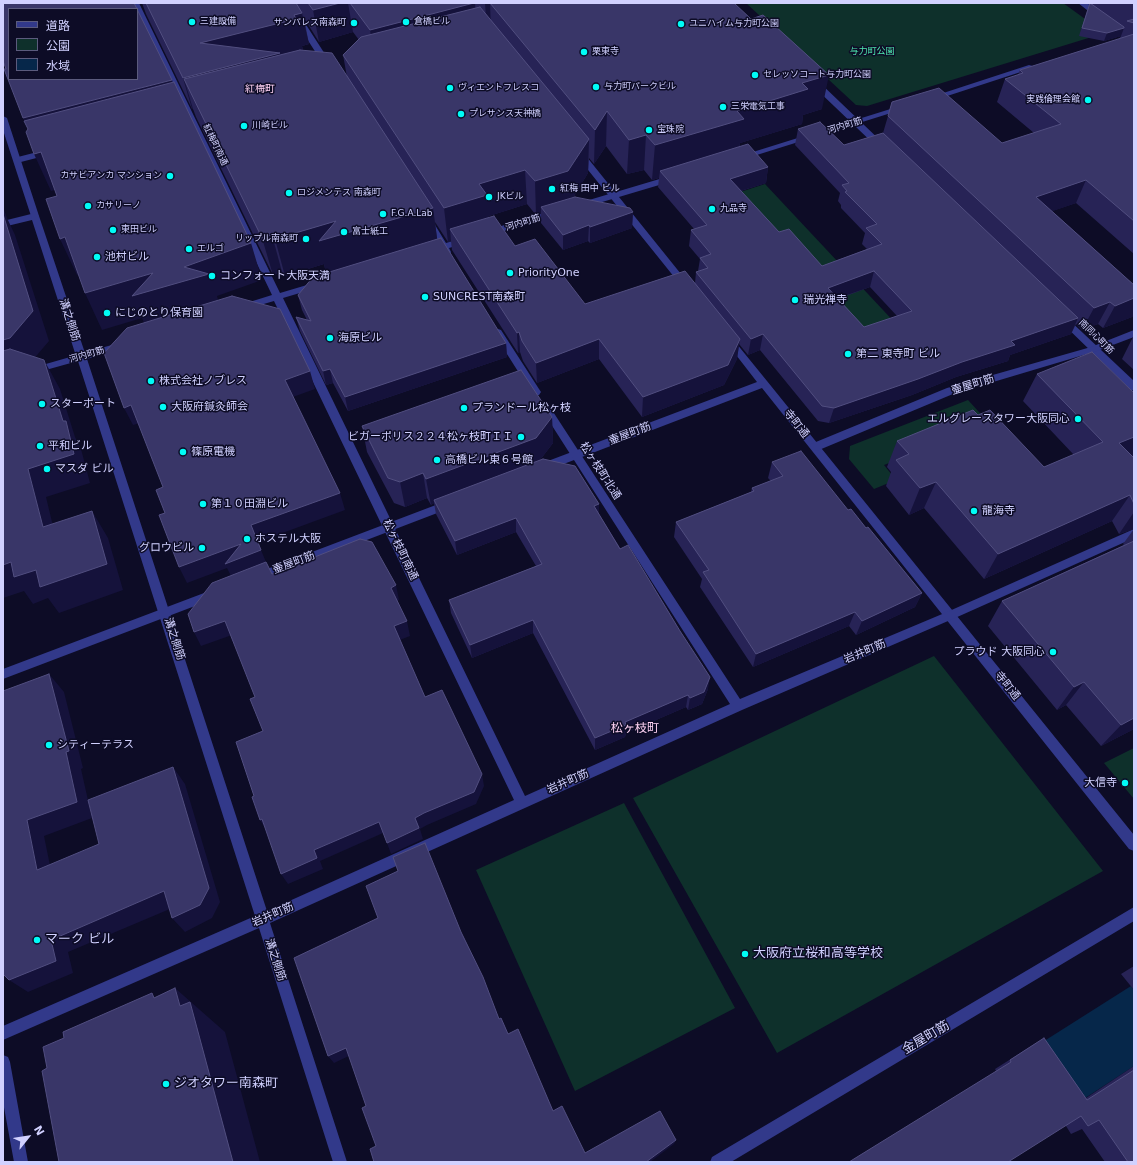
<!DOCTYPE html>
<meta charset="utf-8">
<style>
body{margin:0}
#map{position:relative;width:1137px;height:1165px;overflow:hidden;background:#0d0c26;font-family:"DejaVu Sans","Noto Sans JP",sans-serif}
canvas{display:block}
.frame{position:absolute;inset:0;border:4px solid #d1d1ff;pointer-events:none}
.legend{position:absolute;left:8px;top:8px;width:130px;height:72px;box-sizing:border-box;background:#0d0c26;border:1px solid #5b5b7d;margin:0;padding:5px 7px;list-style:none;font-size:12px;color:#d1d1ff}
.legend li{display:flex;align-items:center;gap:8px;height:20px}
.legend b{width:20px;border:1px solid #5b5b7d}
.north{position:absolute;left:8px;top:1117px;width:40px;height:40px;-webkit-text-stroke:3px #0d0c26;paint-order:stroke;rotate:60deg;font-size:11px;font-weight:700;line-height:16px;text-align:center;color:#d1d1ff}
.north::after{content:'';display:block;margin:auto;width:14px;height:18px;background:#d1d1ff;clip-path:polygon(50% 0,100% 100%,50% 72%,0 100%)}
</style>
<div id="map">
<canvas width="1137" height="1165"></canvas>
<div class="frame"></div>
<ul class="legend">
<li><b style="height:5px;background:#32398a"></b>道路</li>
<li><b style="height:11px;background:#0e302b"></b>公園</li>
<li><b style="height:11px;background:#06274a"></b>水域</li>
</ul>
<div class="north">N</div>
</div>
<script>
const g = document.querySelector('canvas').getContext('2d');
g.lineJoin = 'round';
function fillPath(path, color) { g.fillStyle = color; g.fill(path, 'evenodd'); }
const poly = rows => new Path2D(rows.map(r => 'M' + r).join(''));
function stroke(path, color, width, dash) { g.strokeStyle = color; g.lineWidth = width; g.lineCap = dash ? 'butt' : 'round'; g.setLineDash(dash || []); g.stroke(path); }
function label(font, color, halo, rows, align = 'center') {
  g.font = font + ' "DejaVu Sans","Noto Sans JP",sans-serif'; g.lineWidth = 3; g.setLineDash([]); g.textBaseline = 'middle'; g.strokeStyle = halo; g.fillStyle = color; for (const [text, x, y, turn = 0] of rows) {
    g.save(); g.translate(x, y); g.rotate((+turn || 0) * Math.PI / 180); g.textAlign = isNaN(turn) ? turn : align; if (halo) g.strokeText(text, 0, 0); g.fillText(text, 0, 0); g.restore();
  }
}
const green = poly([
 [746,3,1063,3,1099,29,1095,36,867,106,856,105],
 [765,184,898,326,859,340,731,195],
 [968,400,1032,470,961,435,884,465,896,480,874,489,849,459,850,446],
 [934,656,1103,871,777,1053,633,798],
 [1134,748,1134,799,1104,763],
 [624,803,735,1008,575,1091,476,870]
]);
const water = poly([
 [1131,986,1134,990,1134,1066,1070,1108,1030,1050]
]);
const minor = poly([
 [1078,3,1087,3,1103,15,1096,17,1078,3],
 [812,81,818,81,885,145,885,149,879,149,812,85,812,81],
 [49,149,53,152,52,154,17,163,13,160,14,158,49,149],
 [579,150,582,151,689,284,689,288,683,288,576,155,575,153,579,150],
 [35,213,39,216,86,356,84,358,81,359,76,356,32,220,3,227,3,221,35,213],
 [1063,316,1066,317,1134,381,1134,391,1131,390,1060,321,1060,317,1063,316],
 [729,337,732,338,767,381,1134,835,1134,851,1129,849,762,388,548,470,540,470,539,467,540,464,757,382,726,342,724,340,729,337],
 [449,500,453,501,454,504,453,507,262,580,258,582,254,580,253,577,254,574,449,500],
 [212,590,216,592,218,595,216,598,3,679,3,669,212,590],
 [1134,907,1134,921,731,1162,710,1162,712,1157,1134,907],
 [3,1055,8,1057,10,1062,28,1162,14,1162,3,1102,3,1055]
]);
const tertiary = poly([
 [131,3,139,3,280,293,317,282,322,285,320,287,283,298,525,796,730,704,542,410,540,407,542,404,548,404,740,699,947,612,1134,529,1134,538,955,618,742,710,270,923,347,1162,333,1162,259,928,3,1040,3,1026,255,916,78,361,35,373,32,372,30,370,32,368,122,342,127,345,125,347,87,359,267,911,514,800,274,301,243,310,238,307,240,305,272,295,137,15,137,9,134,9,131,3],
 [284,3,292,3,332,65,331,67,325,67,284,3],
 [1029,65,1036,67,935,100,928,98,1029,65],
 [900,106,907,108,744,159,741,160,737,157,900,106],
 [3,116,7,118,39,216,38,218,32,218,31,216,3,130,3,116],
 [673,175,676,176,676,180,582,208,578,205,579,203,673,175],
 [554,210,557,211,557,215,488,236,484,233,485,231,554,210],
 [429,219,432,220,446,243,466,237,470,240,469,242,449,248,451,252,450,254,444,254,442,251,431,254,428,253,428,249,439,246,425,222,429,219],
 [498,329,501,330,539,389,541,392,539,395,533,395,493,332,498,329],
 [1134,330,1134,337,1097,351,953,394,819,450,815,451,810,447,811,444,947,388,1091,347,1134,330]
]);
const wall = poly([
 [142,3,475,3,476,8,475,3,734,3,822,109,803,115,802,124,740,143,740,147,768,167,766,183,741,191,779,232,822,266,867,249,862,244,865,233,841,208,841,205,838,201,840,193,795,145,798,129,844,145,883,133,888,116,1002,143,1034,133,997,102,1005,79,1018,75,1020,70,1119,39,1121,36,1104,41,1079,36,1087,11,1090,3,1091,4,1090,3,1134,3,1134,254,1076,203,1052,211,1134,285,1134,314,1132,317,1103,328,1098,324,1082,330,1076,324,1071,334,1010,355,1008,361,956,377,912,395,829,423,818,421,760,350,748,355,739,344,737,359,724,385,642,417,599,359,537,383,523,361,520,352,518,353,452,250,451,241,448,242,435,222,437,239,506,343,507,357,348,411,333,383,326,385,300,331,296,317,307,320,302,310,298,295,326,273,324,264,285,276,282,272,273,275,196,117,193,109,192,109,146,14],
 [304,18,319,42,353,32,359,40,343,55,347,77,303,50,302,46,309,44],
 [606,146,627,174,644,170,652,180,659,178,658,187,694,229,691,230,689,246,700,259,698,271,696,272,695,283,585,304,515,246,489,218,489,216,527,204,536,215,541,214,541,223,563,250,588,241,590,243,632,228,633,212,573,198,588,173,589,158,594,164],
 [870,287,897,316,864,327,838,299],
 [1134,335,1134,370,1122,359],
 [1037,374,1134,393,1134,456,1133,457,1134,458,1134,529,1119,534,1112,521,984,579,924,508,909,515,886,486,891,472,887,467,897,441,978,415,1044,467,1074,455,1023,401],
 [552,417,553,443,540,460,599,514,708,689,702,704,688,710,686,707,626,733,625,737,595,750,533,633,472,658,451,613,449,600,536,566,516,532,457,555,436,514,434,503,431,505,427,498,405,507,394,503,367,452,362,426],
 [772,462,848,510,866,528,922,593,915,607,856,635,849,626,753,667,700,587,702,579,674,537,676,522,751,492,752,488,771,481,768,478],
 [1134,529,1134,729,1101,746,1066,705,1057,710,988,626,1002,601,1124,545,1123,544],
 [1134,966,1134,990,1121,974],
 [1044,1038,1086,1098,1134,1066,1134,1162,1105,1162,1082,1129,1071,1134,1066,1126,996,1071,995,1069]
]);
const shadedWall = poly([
 [340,3,348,3,353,32,319,42,313,10],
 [474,3,475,3,477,34,375,61,370,30],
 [485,3,594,3,490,3,491,30,487,31],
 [302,13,309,44,302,46,303,50,184,79,193,109,192,109,183,78,200,43],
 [1124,28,1121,36,1104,41,1107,33],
 [829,75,822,109,803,115,802,124,740,143,739,153,660,171,659,178,652,180,655,145,737,111,802,83],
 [172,80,182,112,38,150,23,118],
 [607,111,606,146,594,164,595,130],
 [646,135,644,170,627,174,629,140],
 [589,139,588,173,568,206,541,207,541,214,536,215,535,181],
 [41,152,58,189,51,191,34,154],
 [768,167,766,183,727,195,730,179],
 [525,170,527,204,489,216,490,229,450,229,451,241,448,242,444,208,479,184],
 [1086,180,1076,203,1027,220,1036,197],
 [3,207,7,218,15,235,49,341,26,368,3,375],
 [433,208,438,245,327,278,324,264,285,276,275,239,336,221],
 [633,212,632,228,590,243,590,227],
 [589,225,588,241,563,250,563,235],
 [272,235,282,272,273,275,262,238],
 [65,237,82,274,77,275,60,239],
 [251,243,262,280,217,296,221,310,148,332,142,318,102,330,85,293,153,273,184,267],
 [874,271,870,287,824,303,828,288],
 [1134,298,1134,314,1132,317,1103,328,1115,306],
 [1110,302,1098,324,1082,330,1094,308],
 [1078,318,1071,334,1010,355,1008,361,956,377,912,395,829,423,834,408,1011,341],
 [519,332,520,352,518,353,517,333],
 [763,334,760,350,748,355,751,339],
 [599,339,599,359,537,383,536,363],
 [740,339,737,359,724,385,642,417,643,397],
 [506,343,507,357,348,411,345,397],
 [44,360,60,389,75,437,81,449,90,483,46,497,60,555,43,527,28,469,63,421],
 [330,369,333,383,326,385,323,371],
 [310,371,315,389,290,398,285,380],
 [131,405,140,423,133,425,124,408],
 [552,417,553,443,537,464,434,500,434,503,431,505,426,479],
 [1134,437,1134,456,1103,469,1119,443],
 [423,473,427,498,405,507,400,482],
 [936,482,924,508,909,515,920,488],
 [340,493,345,510,258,542,251,525],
 [1130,495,1112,521,984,579,998,554],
 [599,504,599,518,594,506],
 [92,511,108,538,123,590,59,613,48,598,33,604,24,591,3,598,3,565],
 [1134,512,1134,529,1119,534],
 [516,518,516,532,457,555,455,541],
 [241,544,261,550,268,567,233,580,227,568,187,583,179,567],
 [396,585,399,600,394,602,391,588],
 [922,593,915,607,856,635,862,621],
 [855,612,849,626,753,667,756,654],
 [533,620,533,633,472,658,470,645],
 [225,621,232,635,201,646,194,632],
 [407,621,410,636,397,641,394,626],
 [49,674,64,692,83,768,81,769,92,818,44,836,54,885,37,870,27,820],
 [710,677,708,689,702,704,688,710,690,698],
 [1084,682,1066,705,1057,710,1074,687],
 [688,695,686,707,626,733,625,737,595,750,595,738,625,722],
 [1134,718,1134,729,1101,746,1121,725],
 [173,767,185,784,220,902,212,918,185,932,172,918],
 [482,774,484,786,476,804,427,825,420,829,423,839,391,854,387,843,415,818],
 [262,819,267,831,260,820],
 [379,822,383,833,320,861,323,869,288,884,281,874,314,850],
 [164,891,177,906,68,952,73,973,28,992,9,980,51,940],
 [175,988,225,1032,260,1162,233,1162,180,1006],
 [346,1048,351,1055,334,1063,328,1056],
 [676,1140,674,1144,650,1162,646,1162]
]);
const building = poly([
 [3,3,134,3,172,80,23,118,4,69,6,69,3,61,3,3],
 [9,9,137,9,137,79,9,79,9,9],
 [146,3,296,3,302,13,294,15,296,19,200,43,280,53,183,78,146,3],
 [308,3,340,3,313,10,308,3],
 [350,3,474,3,370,30,350,3],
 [490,3,734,3,751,19,763,15,829,75,802,83,808,89,737,111,744,119,655,145,646,135,629,140,607,111,595,130,490,3],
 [1090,3,1124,27,1124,28,1107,33,1082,28,1090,3],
 [480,7,589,139,568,171,535,181,525,170,479,184,487,195,444,208,343,55,361,37,480,7],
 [1134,19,1134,23,1127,21,1134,19],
 [1134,34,1134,221,1086,180,1036,197,1134,285,1134,298,1115,306,1110,302,1094,308,888,116,892,102,939,88,1002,143,1061,124,1005,79,1023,73,1020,70,1134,34],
 [300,50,332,53,433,208,319,241,336,221,275,239,272,235,262,238,184,79,300,50],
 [174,82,251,243,184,267,209,274,132,296,153,273,85,293,65,237,60,239,46,199,57,196,41,152,34,154,26,132,28,129,24,121,174,82],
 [820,122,844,145,883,133,1078,318,1011,341,1015,345,962,362,918,379,834,408,822,406,763,334,751,339,696,272,708,268,700,258,711,254,691,230,707,225,660,171,748,144,768,167,730,179,779,232,789,229,822,266,882,244,866,228,877,224,845,192,847,191,842,185,849,183,798,129,820,122],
 [874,271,912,311,864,327,828,288,874,271],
 [575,197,630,208,633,212,590,227,589,225,563,235,541,207,575,197],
 [3,214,33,311,10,338,3,340,3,214],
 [494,216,515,246,535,239,585,304,685,271,740,339,728,365,643,397,599,339,536,363,522,341,519,332,517,333,450,229,494,216],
 [441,238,506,343,345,397,330,369,323,371,296,317,311,321,298,295,313,277,441,238],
 [232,296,280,309,310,371,285,380,340,493,251,525,261,550,225,564,241,544,179,567,159,515,165,513,156,490,163,487,131,405,124,408,104,353,127,328,232,296],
 [10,349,44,360,63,421,66,421,74,454,28,469,43,527,92,511,107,564,40,587,36,570,14,577,11,562,3,565,3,351,10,349],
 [1092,352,1134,393,1134,437,1119,443,1134,458,1134,504,1130,495,998,554,936,482,920,488,896,460,909,454,897,441,973,410,978,415,990,410,1044,467,1103,442,1037,374,1092,352],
 [521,370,552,417,536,438,426,479,423,473,400,482,388,478,362,426,521,370],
 [801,451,848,510,851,509,866,528,868,527,922,593,862,621,855,612,756,654,703,572,709,570,676,522,754,491,752,488,783,476,772,462,801,451],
 [543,459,575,466,599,504,594,506,620,549,628,545,680,631,710,677,704,692,690,698,688,695,625,722,626,725,595,738,533,620,470,645,449,600,542,564,516,518,455,541,434,500,543,459],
 [360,539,372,542,396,585,391,588,407,621,394,626,425,697,442,690,482,774,474,792,424,813,415,818,419,828,387,843,379,822,314,850,317,858,281,874,262,819,260,820,252,797,254,796,236,742,263,731,250,699,255,697,225,621,194,632,188,614,212,583,266,562,272,574,360,539],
 [1134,541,1134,718,1121,725,1084,682,1074,687,1002,601,1134,541],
 [49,674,69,751,66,752,77,802,27,820,37,870,99,844,88,800,173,767,209,888,200,905,172,918,164,891,51,940,56,961,9,980,3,974,3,691,49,674],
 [425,843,461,932,483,977,499,1019,501,1018,508,1034,518,1029,553,1111,562,1106,585,1153,660,1111,676,1140,646,1162,374,1162,370,1149,376,1146,362,1108,366,1106,346,1048,328,1056,294,958,378,918,366,886,398,871,393,857,425,843],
 [175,988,180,1006,190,1002,233,1162,59,1162,42,1071,47,1068,43,1047,64,1038,63,1032,152,993,154,998,175,988],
 [1044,1038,1087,1100,1134,1070,1134,1162,1128,1162,1099,1120,1088,1126,1081,1116,1008,1162,849,1162,1011,1062,1010,1060,1044,1038]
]);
const markers = [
 [192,22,4,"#00fcf7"],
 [406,22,4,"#00fcf7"],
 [354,23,4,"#00fcf7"],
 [681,24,4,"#00fcf7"],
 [584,52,4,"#00fcf7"],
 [755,75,4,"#00fcf7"],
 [596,87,4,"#00fcf7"],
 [450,88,4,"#00fcf7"],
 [1088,100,4,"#00fcf7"],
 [723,107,4,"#00fcf7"],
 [461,114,4,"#00fcf7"],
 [244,126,4,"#00fcf7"],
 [649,130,4,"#00fcf7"],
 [170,176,4,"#00fcf7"],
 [552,189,4,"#00fcf7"],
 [289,193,4,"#00fcf7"],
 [489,197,4,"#00fcf7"],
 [88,206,4,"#00fcf7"],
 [712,209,4,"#00fcf7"],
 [383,214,4,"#00fcf7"],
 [113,230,4,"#00fcf7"],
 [344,232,4,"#00fcf7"],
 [306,239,4,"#00fcf7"],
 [189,249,4,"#00fcf7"],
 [97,257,4,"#00fcf7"],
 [510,273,4,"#00fcf7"],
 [212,276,4,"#00fcf7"],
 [425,297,4,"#00fcf7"],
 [795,300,4,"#00fcf7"],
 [107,313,4,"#00fcf7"],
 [330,338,4,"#00fcf7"],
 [848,354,4,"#00fcf7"],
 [151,381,4,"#00fcf7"],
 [42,404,4,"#00fcf7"],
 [163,407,4,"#00fcf7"],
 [464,408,4,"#00fcf7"],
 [1078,419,4,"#00fcf7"],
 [521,437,4,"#00fcf7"],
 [40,446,4,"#00fcf7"],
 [183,452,4,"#00fcf7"],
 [437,460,4,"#00fcf7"],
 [47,469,4,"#00fcf7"],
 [203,504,4,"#00fcf7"],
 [974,511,4,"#00fcf7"],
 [247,539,4,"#00fcf7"],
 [202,548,4,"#00fcf7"],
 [1053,652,4,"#00fcf7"],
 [49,745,4,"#00fcf7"],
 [1125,783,4,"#00fcf7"],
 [37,940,4,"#00fcf7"],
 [745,954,4,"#00fcf7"],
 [166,1084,4,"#00fcf7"]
];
const farPoinames = [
 ["三建設備",200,22],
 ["倉橋ビル",414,22],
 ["サンパレス南森町",346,23,"right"],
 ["ユニハイム与力町公園",689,24],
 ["栗東寺",592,52],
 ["セレッソコート与力町公園",763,75],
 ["与力町パークビル",604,87],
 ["ヴィエントフレスコ",458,88],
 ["実践倫理会館",1080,100,"right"],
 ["三栄電気工事",731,107],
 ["プレサンス天神橋",469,114],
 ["川崎ビル",252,126],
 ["宝珠院",657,130],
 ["カサビアンカ マンション",162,176,"right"],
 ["紅梅 田中 ビル",560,189],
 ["ロジメンテス 南森町",297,193],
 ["JKビル",497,197],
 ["カサリーノ",96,206],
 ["九品寺",720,209],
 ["F.G.A.Lab",391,214],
 ["東田ビル",121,230],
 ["富士紙工",352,232],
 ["リップル南森町",298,239,"right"],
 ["エルゴ",197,249]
];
const farParknames = [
 ["与力町公園",872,52]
];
const farStreetnames = [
 ["河内町筋",845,126,-17],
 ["紅梅町南通",215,145,64],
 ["河内町筋",523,223,-17],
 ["南同心町筋",1096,337,44],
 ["河内町筋",87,355,-16]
];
const farNeighbourhoodnames = [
 ["紅梅町",260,89]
];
const poiNames = [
 ["池村ビル",105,257],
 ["PriorityOne",518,273],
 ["コンフォート大阪天満",220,276],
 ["SUNCREST南森町",433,297],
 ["瑞光禅寺",803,300],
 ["にじのとり保育園",115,313],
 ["海原ビル",338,338],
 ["第二 東寺町 ビル",856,354],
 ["株式会社ノブレス",159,381],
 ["スターポート",50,404],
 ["大阪府鍼灸師会",171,407],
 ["プランドール松ヶ枝",472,408],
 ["エルグレースタワー大阪同心",1070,419,"right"],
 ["ビガーポリス２２４松ヶ枝町ＩＩ",513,437,"right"],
 ["平和ビル",48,446],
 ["篠原電機",191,452],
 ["高橋ビル東６号館",445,460],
 ["マスダ ビル",55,469],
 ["第１０田淵ビル",211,504],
 ["龍海寺",982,511],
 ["ホステル大阪",255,539],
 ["グロウビル",194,548,"right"],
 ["プラウド 大阪同心",1045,652,"right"],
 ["シティーテラス",57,745],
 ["大信寺",1117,783,"right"]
];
const streetNames = [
 ["溝之側筋",69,320,72],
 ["壷屋町筋",973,385,-17],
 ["寺町通",796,424,51],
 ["壷屋町筋",630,434,-21],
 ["松ヶ枝町北通",600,471,57],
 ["松ヶ枝町南通",400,550,64],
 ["壷屋町筋",294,563,-21],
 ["溝之側筋",174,639,72],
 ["岩井町筋",865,652,-23],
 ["寺町通",1007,686,51],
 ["岩井町筋",568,782,-24],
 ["岩井町筋",273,915,-24],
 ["溝之側筋",275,960,72]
];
const neighbourhoodNames = [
 ["松ヶ枝町",635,729]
];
const nearPoinames = [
 ["マーク ビル",45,940],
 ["大阪府立桜和高等学校",753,954],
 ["ジオタワー南森町",174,1084]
];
const nearStreetnames = [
 ["金屋町筋",926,1038,-31]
];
fillPath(green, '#0e302b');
fillPath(water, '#06274a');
fillPath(minor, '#32398a');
fillPath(tertiary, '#32398a');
fillPath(wall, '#272356');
fillPath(shadedWall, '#15123b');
fillPath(building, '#393668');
stroke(building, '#514e80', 1);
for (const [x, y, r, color] of markers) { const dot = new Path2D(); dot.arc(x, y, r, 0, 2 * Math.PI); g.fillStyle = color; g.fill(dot); stroke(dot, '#0d0c26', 1.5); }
label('9px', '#d1d1ff', '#0d0c26', farPoinames, 'left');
label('9px', '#50ecb2', '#0d0c26', farParknames);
label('9px', '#d1d1ff', '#0d0c26', farStreetnames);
label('10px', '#ffd3f4', '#0d0c26', farNeighbourhoodnames);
label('11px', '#d1d1ff', '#0d0c26', poiNames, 'left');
label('11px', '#d1d1ff', '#0d0c26', streetNames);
label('12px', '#ffd3f4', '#0d0c26', neighbourhoodNames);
label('13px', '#d1d1ff', '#0d0c26', nearPoinames, 'left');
label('13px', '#d1d1ff', '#0d0c26', nearStreetnames);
</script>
